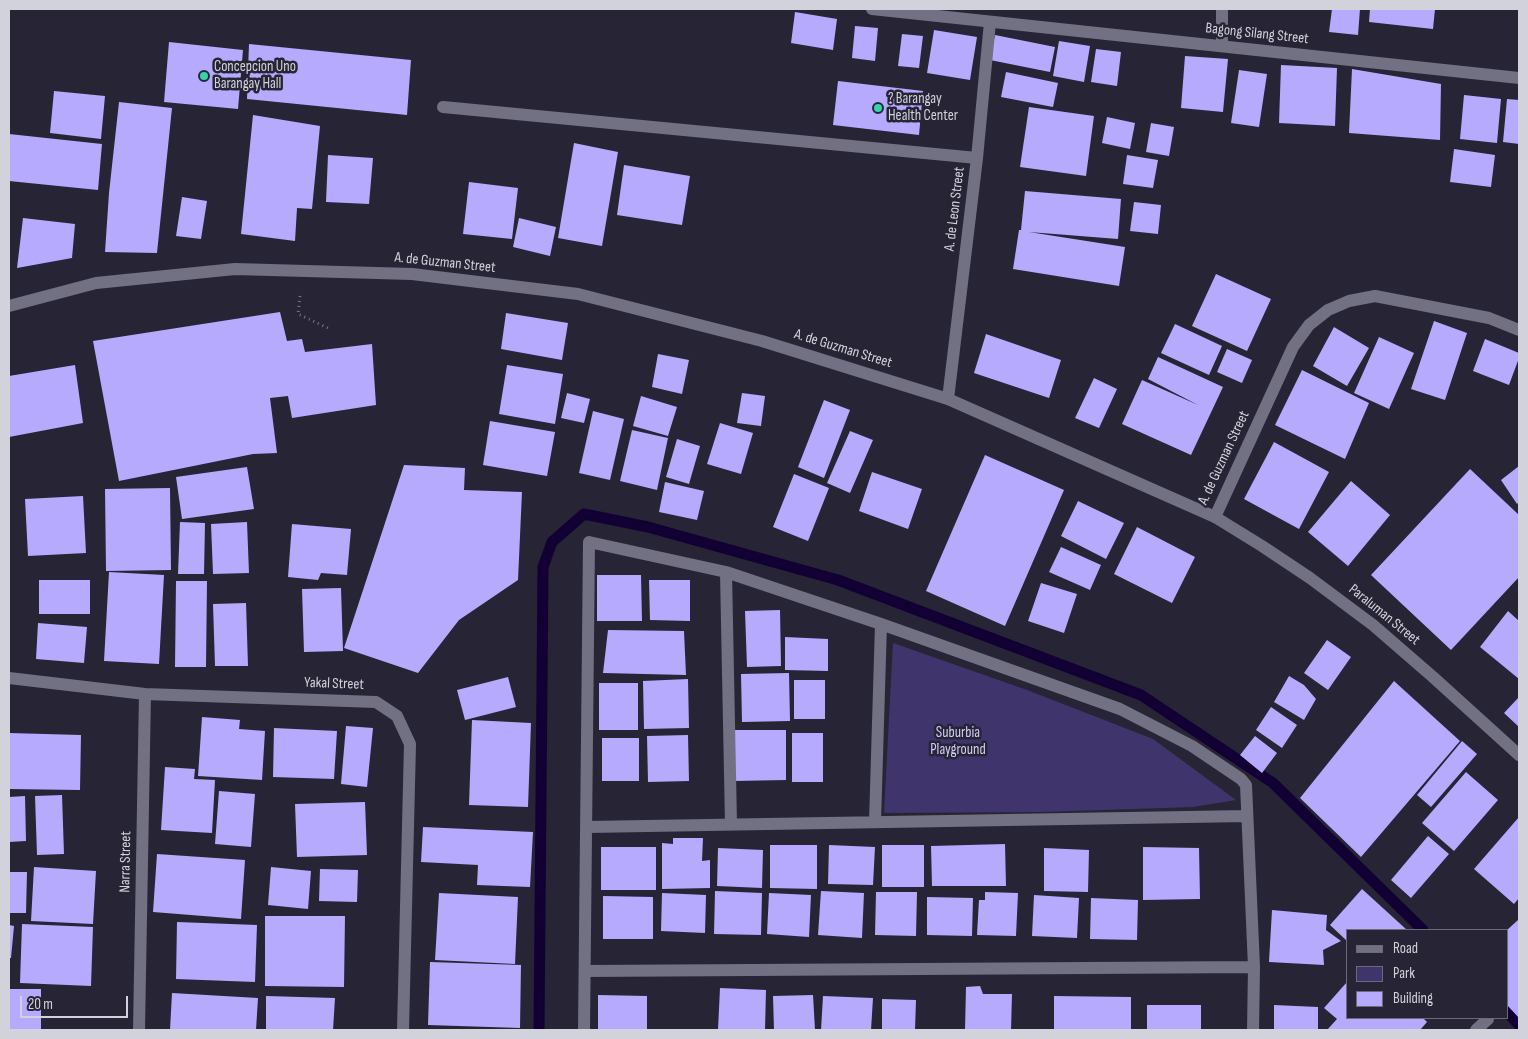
<!DOCTYPE html>
<style>
body{margin:0}
#map{position:relative;width:1528px;height:1039px;overflow:hidden;background:#272535;font-family:"Sofia Sans Condensed",sans-serif}
canvas{display:block}
.frame{position:absolute;inset:0;border:10px solid #d2d2dc;pointer-events:none}
.legend{position:absolute;left:1346px;top:929px;width:162px;height:90px;box-sizing:border-box;background:#272535;border:1px solid #6b6a78;margin:0;padding:6px 9px;list-style:none;font-size:15px;color:#d2d2dc}
.legend li{display:flex;align-items:center;gap:10px;height:25px}
.legend b{width:25px;border:1px solid #6b6a78}
.scale{position:absolute;left:20px;top:996px;width:108px;height:22px;box-sizing:border-box;border:2px solid #d2d2dc;border-top:0;padding-left:6px;font-size:15px;line-height:18px;white-space:nowrap;color:#d2d2dc;-webkit-text-stroke:4px #272535;paint-order:stroke}
</style>
<div id="map">
<canvas width="1528" height="1039"></canvas>
<div class="frame"></div>
<ul class="legend">
<li><b style="height:6px;background:#727083"></b>Road</li>
<li><b style="height:14px;background:#3f356c"></b>Park</li>
<li><b style="height:14px;background:#b5aafe"></b>Building</li>
</ul>
<div class="scale">20 m</div>
</div>
<script>
const g = document.querySelector('canvas').getContext('2d');
g.lineJoin = 'round';
function fillPath(path, color) { g.fillStyle = color; g.fill(path, 'evenodd'); }
const poly = rows => new Path2D(rows.map(r => 'M' + r).join(''));
function stroke(path, color, width, dash) { g.strokeStyle = color; g.lineWidth = width; g.lineCap = dash ? 'butt' : 'round'; g.setLineDash(dash || []); g.stroke(path); }
function label(font, color, halo, rows, align = 'center') {
  g.font = font + ' "Sofia Sans Condensed",sans-serif'; g.lineWidth = 5; g.setLineDash([]); g.textBaseline = 'middle'; g.strokeStyle = halo; g.fillStyle = color; for (const [text, x, y, turn = 0] of rows) {
    g.save(); g.translate(x, y); g.rotate((+turn || 0) * Math.PI / 180); g.textAlign = isNaN(turn) ? turn : align; if (halo) g.strokeText(text, 0, 0); g.fillText(text, 0, 0); g.restore();
  }
}
const green = poly([
 [893,643,1027,690,1153,739,1236,800,1193,807,1041,812,884,813]
]);
const stream = poly([
 [1507,1012,1519,1025],
 [539,1030,543,567,552,542,584,514,648,527,838,580,1141,695,1273,783,1423,930]
]);
const building = poly([
 [1332,9,1360,9,1358,35,1329,32],
 [1370,9,1435,9,1433,29,1369,22],
 [795,12,837,19,833,50,791,43],
 [855,26,878,28,875,61,852,58],
 [934,30,977,37,970,80,927,73],
 [902,34,923,36,919,68,898,66],
 [995,35,1055,47,1050,72,990,60],
 [1059,41,1090,46,1084,82,1053,76],
 [169,42,243,50,238,109,164,102],
 [249,44,411,60,407,115,247,99],
 [1096,49,1121,52,1117,86,1091,82],
 [1185,56,1228,59,1223,112,1181,108],
 [1281,65,1337,68,1335,126,1279,123],
 [1352,69,1441,84,1440,140,1349,133],
 [1239,70,1267,74,1259,127,1231,123],
 [1006,72,1058,83,1053,107,1001,97],
 [838,81,923,91,919,135,833,125],
 [54,91,105,96,101,139,50,133],
 [1464,95,1501,99,1497,143,1460,139],
 [1507,99,1519,100,1519,144,1503,142],
 [119,102,172,108,157,253,105,252,109,193],
 [1029,107,1094,116,1086,176,1020,167],
 [253,115,320,126,312,209,297,208,295,241,241,234],
 [1107,117,1135,123,1130,149,1102,143],
 [1151,123,1174,127,1169,156,1146,152],
 [9,134,102,144,98,190,9,181],
 [574,143,618,152,602,246,558,238],
 [1454,149,1495,155,1491,187,1450,182],
 [328,155,373,158,369,204,326,202],
 [1127,155,1158,160,1153,188,1123,184],
 [624,165,690,176,682,225,617,215],
 [469,182,518,188,512,239,463,234],
 [1025,191,1121,199,1118,239,1029,232,1125,247,1119,286,1013,269,1019,230,1021,230],
 [182,197,207,201,201,239,176,236],
 [1134,202,1161,205,1158,234,1130,231],
 [23,218,75,224,72,258,17,268],
 [519,218,556,227,550,256,513,247],
 [1216,274,1271,299,1247,351,1192,326],
 [280,312,287,341,302,339,305,352,372,344,376,405,292,418,288,396,270,398,277,453,253,454,119,481,93,341],
 [506,313,568,323,562,360,501,349],
 [1434,321,1467,333,1445,400,1411,389],
 [1175,324,1222,346,1209,375,1161,353],
 [1334,327,1369,348,1347,386,1313,366],
 [986,334,1061,360,1049,398,974,373],
 [1379,337,1414,353,1389,409,1354,393],
 [1485,339,1519,353,1519,358,1509,385,1473,371],
 [1227,349,1252,360,1242,383,1217,372],
 [658,354,689,360,682,394,652,387],
 [1158,357,1223,387,1191,455,1122,424,1142,380,1198,405,1148,379],
 [75,365,83,423,9,437,9,376],
 [507,365,563,374,555,424,499,414],
 [1302,370,1369,403,1345,459,1275,425],
 [1094,378,1117,389,1099,428,1075,418],
 [567,393,590,399,584,423,561,418],
 [742,393,765,396,761,426,737,423],
 [641,396,677,407,668,436,633,426],
 [824,400,850,410,824,478,798,467],
 [593,411,624,419,610,480,579,473],
 [490,421,555,432,547,476,483,465],
 [720,423,753,433,741,474,707,464],
 [632,430,668,438,657,490,620,481],
 [850,431,873,440,850,493,827,483],
 [677,439,700,446,689,484,666,477],
 [1274,442,1329,472,1299,529,1244,499],
 [985,455,1064,490,1005,626,926,591],
 [404,465,465,468,464,490,522,492,518,580,459,620,418,673,344,648],
 [1519,466,1519,502,1517,504,1501,480],
 [247,467,254,509,182,519,176,477],
 [1470,469,1519,515,1519,577,1451,650,1371,575],
 [872,472,922,489,908,529,859,511],
 [794,474,829,488,808,541,773,527],
 [1351,481,1390,515,1348,566,1308,532],
 [665,482,704,491,697,520,659,512],
 [170,488,171,570,106,571,105,489],
 [83,496,86,553,28,556,25,499],
 [1078,501,1124,523,1106,559,1061,536],
 [180,522,205,523,204,574,178,574],
 [247,522,249,573,213,574,211,524],
 [292,524,351,529,347,575,321,573,318,580,288,577],
 [1137,527,1195,557,1172,603,1114,574],
 [1061,547,1101,565,1090,590,1049,572],
 [109,572,164,575,159,664,104,661],
 [597,575,641,575,642,621,597,621],
 [39,580,90,580,90,614,39,614],
 [649,580,690,580,690,621,650,620],
 [176,581,207,581,206,667,175,667],
 [1041,583,1077,594,1064,633,1028,621],
 [341,588,343,651,304,652,302,589],
 [246,603,248,666,215,666,213,604],
 [780,610,781,666,747,667,745,611],
 [1508,611,1519,621,1519,679,1480,647],
 [38,623,87,627,84,663,36,659],
 [608,630,684,631,686,675,603,673],
 [785,637,828,639,828,671,785,670],
 [1327,640,1351,657,1328,690,1304,673],
 [789,673,790,721,742,722,741,674],
 [1289,676,1304,685,1316,699,1304,720,1274,702],
 [508,677,516,707,465,720,457,690],
 [688,679,689,728,644,729,643,681],
 [794,680,825,680,825,719,794,719],
 [1394,681,1460,741,1361,857,1300,798],
 [599,683,638,683,638,730,599,730],
 [1519,697,1519,727,1504,713],
 [1271,707,1297,725,1282,748,1256,730],
 [202,717,240,720,239,729,265,731,262,780,198,776],
 [472,720,531,723,528,807,469,805],
 [346,726,373,728,367,787,341,784],
 [274,728,337,731,334,779,273,777],
 [734,730,786,730,786,780,734,781],
 [9,733,81,735,80,790,9,789],
 [792,733,823,733,823,782,792,782],
 [688,735,689,781,648,782,647,736],
 [1255,736,1277,753,1262,773,1240,755],
 [602,738,639,738,639,781,602,781],
 [1462,741,1477,754,1431,807,1417,795],
 [165,767,195,769,194,779,215,780,212,833,161,830],
 [1466,772,1498,800,1454,851,1422,823],
 [219,791,255,794,251,847,215,844],
 [62,795,64,854,37,855,35,796],
 [25,796,26,841,9,842,9,797],
 [365,802,367,855,297,857,295,804],
 [1519,817,1519,898,1514,904,1474,869],
 [423,827,533,832,530,887,477,885,478,865,421,862],
 [1428,836,1449,854,1411,898,1391,880],
 [673,838,703,838,702,861,710,860,710,888,662,889,662,843,673,844],
 [1005,844,1006,886,932,886,931,846],
 [770,845,817,845,817,889,770,888],
 [829,845,875,847,873,885,828,884],
 [882,845,924,845,924,887,882,887],
 [601,847,656,847,656,890,601,890],
 [1143,847,1199,848,1200,899,1143,900],
 [718,848,763,850,762,888,717,886],
 [1044,848,1089,850,1088,892,1044,891],
 [157,854,245,860,241,919,153,912],
 [34,867,96,871,93,924,31,921],
 [271,867,311,871,308,909,268,905],
 [320,869,358,870,357,902,319,901],
 [9,872,27,872,26,913,9,913],
 [1362,889,1407,930,1347,930,1347,941,1330,925],
 [715,891,762,893,761,935,714,934],
 [821,891,864,893,862,938,818,935],
 [876,892,917,892,916,936,875,935],
 [985,892,1018,893,1016,936,977,935,979,900,985,900],
 [439,893,518,897,515,964,435,960],
 [662,893,706,895,705,933,661,931],
 [769,893,811,895,809,937,767,934],
 [1034,895,1079,898,1077,938,1032,936],
 [603,896,653,897,653,939,603,939],
 [927,897,973,898,972,936,927,935],
 [1091,898,1138,900,1137,940,1090,939],
 [1272,910,1327,915,1326,930,1341,941,1323,950,1324,965,1269,962],
 [265,916,345,916,344,987,265,986],
 [1518,920,1519,921,1519,1018,1507,1005,1507,930],
 [177,922,257,925,255,982,176,979],
 [22,924,93,927,91,986,20,983],
 [9,925,14,926,11,958,9,958],
 [430,962,521,965,520,1028,428,1025],
 [1347,982,1347,1018,1423,1018,1427,1022,1420,1030,1327,1030,1337,1019,1324,1008],
 [980,986,983,994,1012,994,1011,1030,965,1030,966,987],
 [720,988,766,990,765,1030,718,1030],
 [9,989,41,989,41,1030,9,1030],
 [172,993,258,998,256,1030,170,1030],
 [598,995,647,996,647,1030,598,1030],
 [813,995,815,1030,774,1030,773,996],
 [266,996,335,998,333,1030,266,1030],
 [823,996,873,998,871,1030,821,1030],
 [1054,996,1131,997,1131,1030,1054,1030],
 [882,999,916,1000,915,1030,882,1030],
 [1147,1005,1201,1005,1201,1030,1147,1030],
 [1274,1005,1318,1007,1318,1030,1274,1030]
]);
const path = poly([
 [300,296,298,314,328,328]
]);
const lane = poly([
 [443,107,977,158]
]);
const street = poly([
 [872,9,1519,78],
 [1222,46,1222,9],
 [948,399,977,158,990,22],
 [1215,517,1293,347,1309,325,1328,310,1349,301,1375,296,1489,318,1519,330],
 [726,572,731,824],
 [9,678,145,694,376,702,397,716,410,744,403,1030],
 [875,822,881,624],
 [587,827,1247,816],
 [585,971,1254,967],
 [139,1030,145,694],
 [584,1030,589,542,726,572,881,624,1120,709,1192,746,1241,779,1246,785,1254,967,1253,1030],
 [1476,1030,1488,1019]
]);
const secondary = poly([
 [9,306,96,283,235,269,412,274,578,294,762,341,948,399,1215,517,1262,546,1310,578,1373,625,1433,677,1519,755]
]);
const markers = [
 [204,76,5,"#36d4a7"],
 [878,108,5,"#36d4a7"]
];
const streetNames = [
 ["Bagong Silang Street",1257,34,6],
 ["A. de Leon Street",955,209,-83],
 ["A. de Guzman Street",445,263,6],
 ["A. de Guzman Street",843,349,17],
 ["A. de Guzman Street",1224,458,-65],
 ["Paraluman Street",1384,615,39],
 ["Yakal Street",334,684,2],
 ["Narra Street",126,862,-89]
];
const poiNames = [
 ["Concepcion Uno",214,67],
 ["Barangay Hall",214,84],
 ["? Barangay",888,99],
 ["Health Center",888,116]
];
const parkNames = [
 ["Suburbia",958,733],
 ["Playground",958,750]
];
fillPath(green, '#3f356c');
stroke(stream, '#120034', 11);
fillPath(building, '#b5aafe');
stroke(path, '#797885', 3, [1, 4]);
stroke(lane, '#727083', 12);
stroke(street, '#727083', 12);
stroke(secondary, '#727083', 12);
for (const [x, y, r, color] of markers) { const dot = new Path2D(); dot.arc(x, y, r, 0, 2 * Math.PI); g.fillStyle = color; g.fill(dot); stroke(dot, '#272535', 2); }
label('15px', '#d2d2dc', '#272535', streetNames);
label('15px', '#d2d2dc', '#272535', poiNames, 'left');
label('15px', '#d2cdf9', '#272535', parkNames);
</script>
